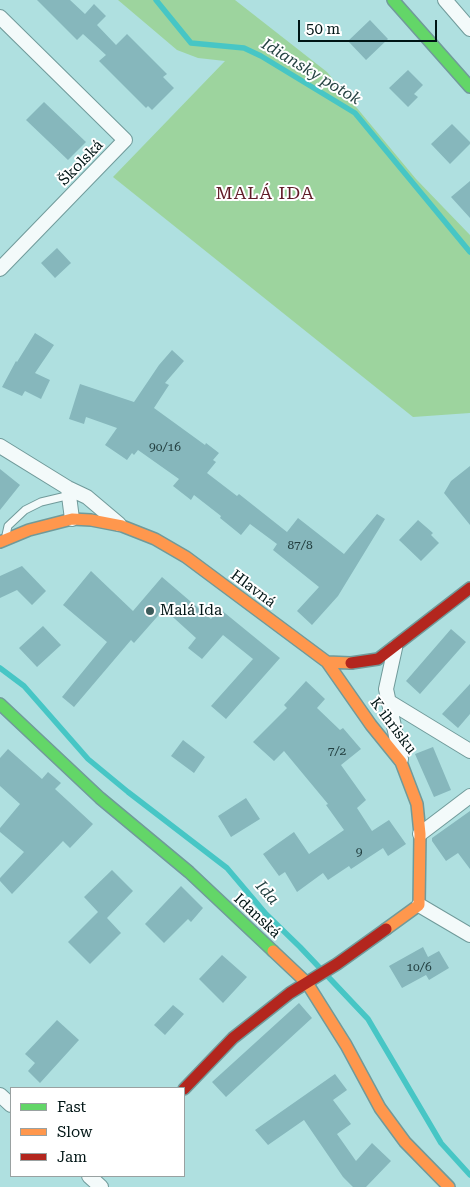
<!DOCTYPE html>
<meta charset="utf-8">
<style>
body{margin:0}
#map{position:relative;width:470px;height:1187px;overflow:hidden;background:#afe0e0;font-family:"Roboto Serif",serif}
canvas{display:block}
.legend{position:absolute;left:10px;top:1087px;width:175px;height:90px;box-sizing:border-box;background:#fff;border:1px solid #99a1a1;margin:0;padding:6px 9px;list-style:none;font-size:15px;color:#001515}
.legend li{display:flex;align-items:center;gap:10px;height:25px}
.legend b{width:25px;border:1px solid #99a1a1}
.scale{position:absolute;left:298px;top:20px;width:139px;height:22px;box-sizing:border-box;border:2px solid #001515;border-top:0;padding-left:6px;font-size:15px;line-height:18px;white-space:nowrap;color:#001515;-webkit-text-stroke:4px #fff;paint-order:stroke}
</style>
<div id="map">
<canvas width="470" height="1187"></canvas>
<ul class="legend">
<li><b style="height:6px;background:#63d668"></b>Fast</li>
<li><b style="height:6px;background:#ff974d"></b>Slow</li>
<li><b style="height:6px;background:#b3261e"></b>Jam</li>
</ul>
<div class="scale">50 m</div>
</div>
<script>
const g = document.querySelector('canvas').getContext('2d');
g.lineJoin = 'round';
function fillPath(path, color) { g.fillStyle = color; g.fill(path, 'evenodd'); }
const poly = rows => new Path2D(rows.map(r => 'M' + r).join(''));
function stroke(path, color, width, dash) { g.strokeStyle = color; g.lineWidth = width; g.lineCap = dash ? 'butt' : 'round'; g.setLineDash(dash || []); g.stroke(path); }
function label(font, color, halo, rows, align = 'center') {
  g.font = font + ' "Roboto Serif",serif'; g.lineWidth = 4; g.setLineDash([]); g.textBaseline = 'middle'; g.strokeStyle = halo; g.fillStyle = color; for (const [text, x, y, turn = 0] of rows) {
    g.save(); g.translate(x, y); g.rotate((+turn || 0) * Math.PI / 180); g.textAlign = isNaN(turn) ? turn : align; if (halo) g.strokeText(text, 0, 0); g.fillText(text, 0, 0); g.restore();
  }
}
const green = poly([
 [118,0,235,0,327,72,416,179,470,235,470,413,413,417,113,177,225,61,198,58,177,50]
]);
const stream = poly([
 [156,0,191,43,244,48,261,56,355,113,470,252],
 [0,668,24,686,88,759,128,792,227,868,266,914,300,947,368,1019,441,1143,470,1175]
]);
const building = poly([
 [37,0,70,0,85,14,94,4,106,16,97,25,116,45,127,34,167,74,163,77,174,88,152,110,148,106,146,108,99,61,106,55,83,34,77,40],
 [370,20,388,39,366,60,348,41],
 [408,70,423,85,414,94,418,97,408,107,389,88],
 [44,102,86,142,68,160,26,120],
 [452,124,470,142,470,144,450,164,431,144],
 [470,181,470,218,451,197],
 [57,248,71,263,55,278,41,263],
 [35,333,54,345,35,373,50,380,41,399,25,391,22,396,2,387,16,361,17,362],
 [172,350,184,361,165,383,169,385,154,408,205,445,206,443,219,453,213,460,216,462,207,473,237,496,239,494,287,532,298,518,344,554,377,514,385,519,338,596,312,625,297,611,319,587,273,550,277,544,250,524,241,535,220,518,221,516,194,495,191,500,173,486,179,479,138,450,134,455,132,453,127,460,105,445,117,428,86,417,84,424,69,419,80,384,134,402,159,365],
 [470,466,470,525,444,493,451,481],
 [0,469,20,485,0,510],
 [418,520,433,533,431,535,439,543,421,561,399,540],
 [22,566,46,591,32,605,17,590,0,598,0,576],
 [91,571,133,611,162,577,211,619,220,609,280,658,226,719,211,706,253,659,223,635,202,659,188,648,196,638,164,609,134,643,131,640,74,707,62,697,107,642,63,605],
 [43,626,61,645,37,667,19,648],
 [451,629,466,642,420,694,406,681],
 [306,681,325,699,317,708,340,730,343,728,361,749,341,765,366,800,357,808,372,831,389,820,406,844,388,856,383,848,351,869,349,866,328,880,323,873,297,892,285,872,279,876,263,854,294,832,309,854,344,830,326,805,328,804,284,751,274,761,253,742,287,708,284,705],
 [470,684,470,714,458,728,442,714],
 [183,740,205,757,194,773,171,756],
 [433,747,451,790,434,797,415,754],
 [8,749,42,779,48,772,61,783,55,789,93,824,70,848,63,841,12,894,0,881,0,878,24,852,0,832,0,828,20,804,0,786,0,758],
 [246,798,260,819,231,837,218,816],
 [470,811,470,869,458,853,446,861,432,841,432,838],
 [112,870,133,891,107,918,121,933,90,964,68,942,98,912,84,897],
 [181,886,203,908,191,922,188,919,164,943,145,924],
 [423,947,428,957,439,951,449,968,429,980,426,975,402,988,389,966],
 [222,955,247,977,223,1003,199,979],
 [299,1003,312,1018,226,1097,212,1082],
 [173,1005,184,1014,165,1035,154,1025],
 [57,1020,79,1040,40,1083,28,1071,35,1063,25,1054],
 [335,1074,347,1090,333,1100,351,1124,337,1134,356,1161,372,1143,391,1161,366,1187,353,1187,343,1177,304,1120,268,1145,255,1130]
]);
const lane = poly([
 [6,535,8,526,25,510,41,502,62,497,69,497]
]);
const street = poly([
 [445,0,470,29],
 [0,17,125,140,0,269],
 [0,446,68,488,87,497,119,524],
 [68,488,72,519],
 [395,648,386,689,401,759],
 [388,701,470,751],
 [420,834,470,796],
 [419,905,470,935],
 [0,1095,11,1105],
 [89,1176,101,1187]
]);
const fast = poly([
 [393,0,470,87],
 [0,704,100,798,189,872,273,951]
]);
const slow = poly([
 [0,542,29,530,72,519,91,520,122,526,155,539,186,557,327,662,351,663],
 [327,662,371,725,401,762,417,804,420,834,419,905,386,929],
 [273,951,307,983,346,1045,380,1108,405,1142,449,1187]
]);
const jam = poly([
 [351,663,378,659,470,588],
 [184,1089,233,1038,290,993,337,964,386,929]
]);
const markers = [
 [150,611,5,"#3d5c5c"]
];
const numberNames = [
 ["90/16",165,447],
 ["87/8",300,545],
 ["7/2",337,751],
 ["9",359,852],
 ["10/6",419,967]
];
const streetNames = [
 ["Školská",81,163,-46],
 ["Hlavná",253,589,37],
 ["K ihrisku",393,726,53],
 ["Idanská",257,916,43]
];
const poiNames = [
 ["Malá Ida",160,611]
];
const waterNames = [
 ["Idiansky potok",311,72,31],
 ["Ida",267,893,49]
];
const quarterNames = [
 ["MALÁ IDA",265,194]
];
fillPath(green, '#9dd49e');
stroke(stream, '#47c6c5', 5.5);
fillPath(building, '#86b7bc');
stroke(lane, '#709a9a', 9);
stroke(street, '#709a9a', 16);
stroke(fast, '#709a9a', 14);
stroke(slow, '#709a9a', 14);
stroke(jam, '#709a9a', 14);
stroke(lane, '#f3fafa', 7);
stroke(street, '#f3fafa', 14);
stroke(fast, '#63d668', 11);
stroke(slow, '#ff974d', 11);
stroke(jam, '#b3261e', 11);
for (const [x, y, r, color] of markers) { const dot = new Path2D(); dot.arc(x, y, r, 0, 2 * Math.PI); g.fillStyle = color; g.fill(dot); stroke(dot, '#fff', 2); }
label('12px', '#223e3f', null, numberNames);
label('15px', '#001515', '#fff', streetNames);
label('15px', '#001515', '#fff', poiNames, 'left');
label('italic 16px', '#264343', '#fff', waterNames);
g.letterSpacing = '1px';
label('18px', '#5f1a26', '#fff', quarterNames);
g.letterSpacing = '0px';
</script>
